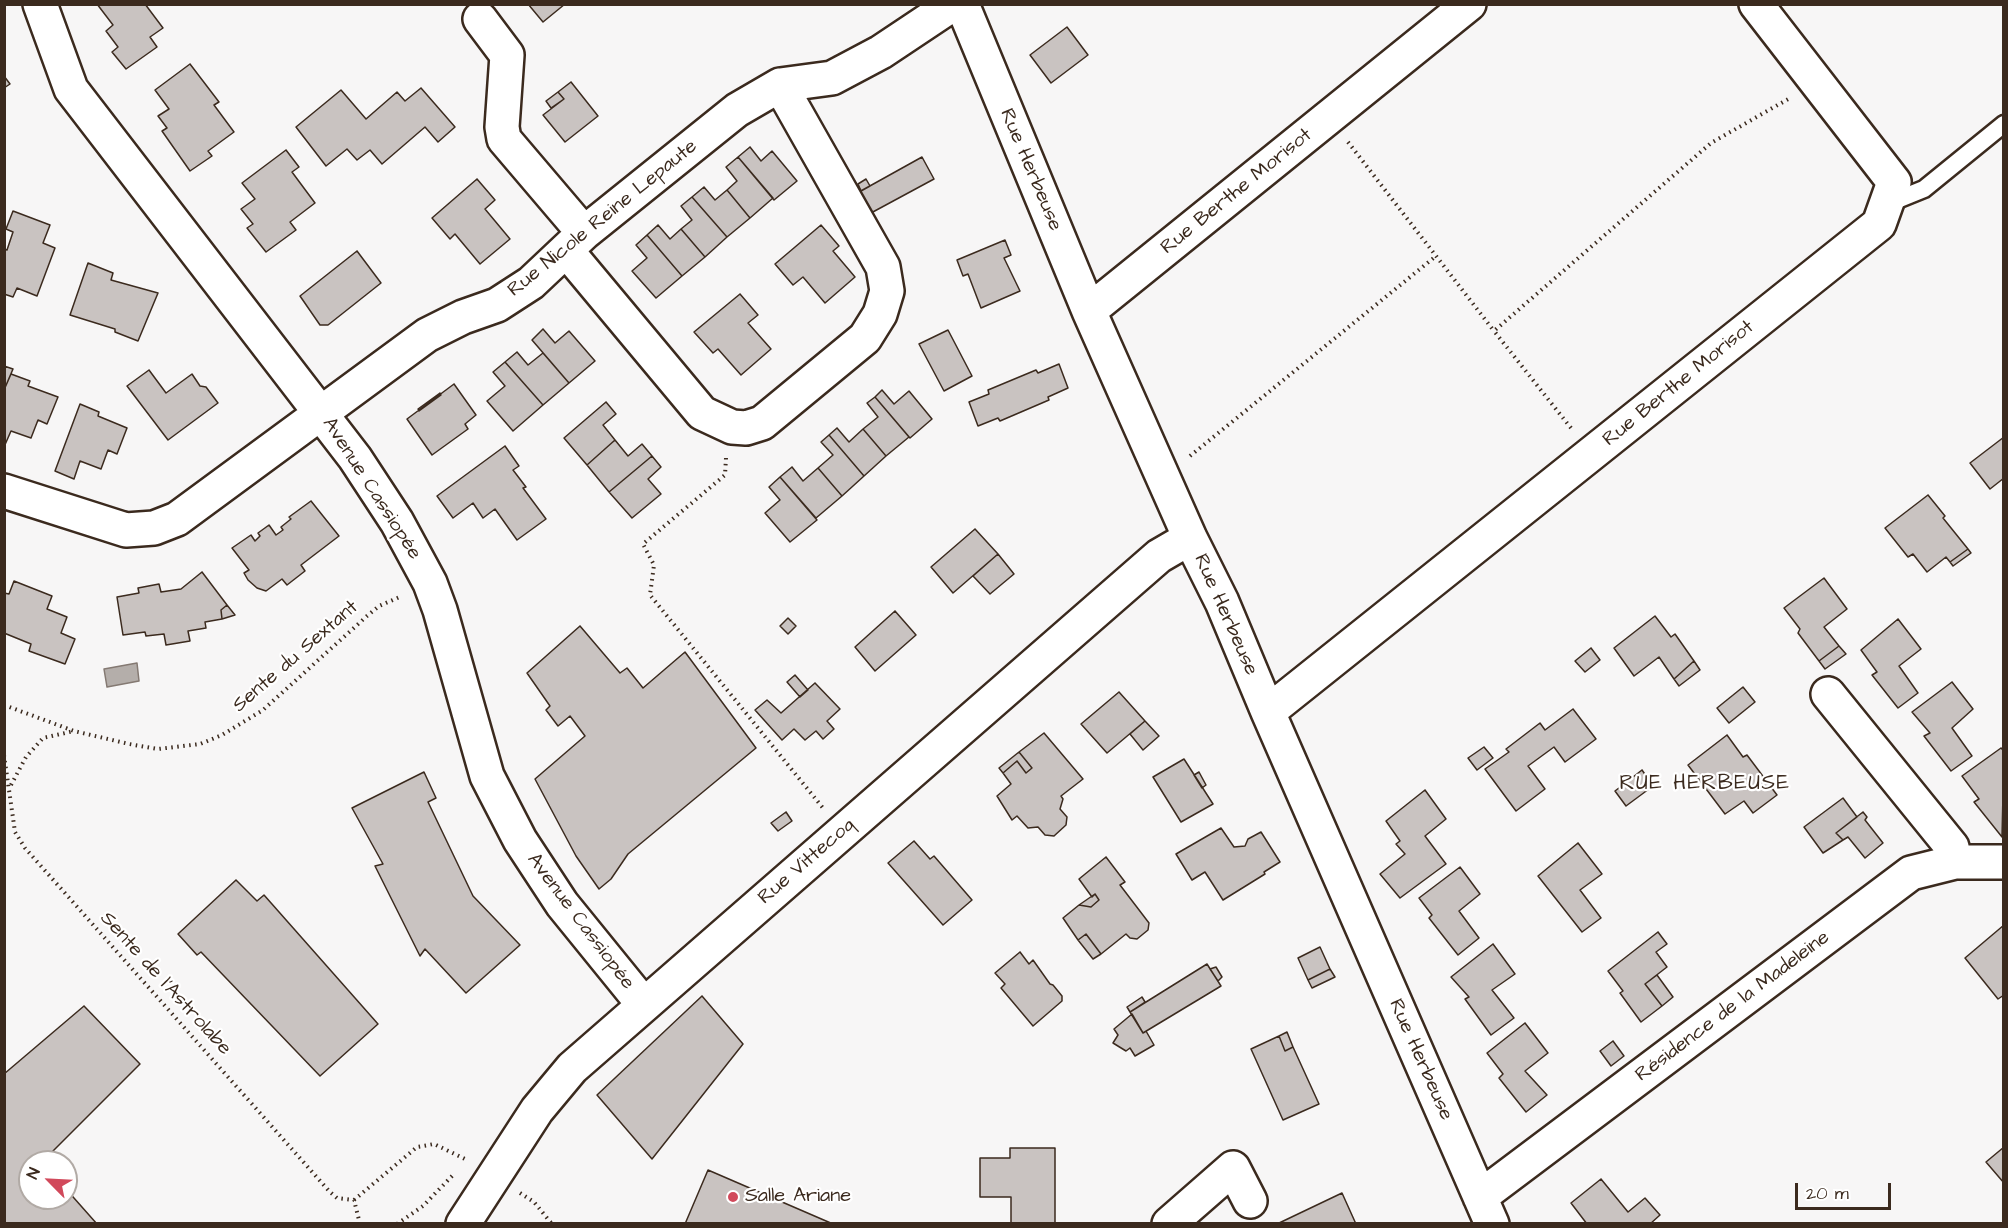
<!DOCTYPE html>
<meta charset="utf-8">
<style>
body{margin:0}
#map{position:relative;width:2008px;height:1228px;overflow:hidden;background:#f7f6f6;font-family:"Architects Daughter",sans-serif}
canvas{display:block}
.frame{position:absolute;inset:0;border:6px solid #3b2a1e;pointer-events:none}
.north{position:absolute;left:18px;top:1150px;width:60px;height:60px;box-sizing:border-box;background:#fff;border:2px solid #b1aaa5;border-radius:50%;rotate:294deg;font-size:16px;font-weight:700;line-height:24px;text-align:center;color:#3b2a1e}
.north::after{content:'';display:block;margin:auto;width:21px;height:27px;background:#d1495b;clip-path:polygon(50% 0,100% 100%,50% 72%,0 100%)}
.scale{position:absolute;left:1795px;top:1183px;width:96px;height:27px;box-sizing:border-box;border:3px solid #3b2a1e;border-top:0;padding-left:8px;font-size:18px;line-height:21px;white-space:nowrap;color:#3b2a1e;-webkit-text-stroke:4px #fff;paint-order:stroke}
</style>
<div id="map">
<canvas width="2008" height="1228"></canvas>
<div class="frame"></div>
<div class="north">N</div>
<div class="scale">20 m</div>
</div>
<script>
const g = document.querySelector('canvas').getContext('2d');
g.lineJoin = 'round';
function fillPath(path, color) { g.fillStyle = color; g.fill(path, 'evenodd'); }
const poly = rows => new Path2D(rows.map(r => 'M' + r).join(''));
function stroke(path, color, width, dash) { g.strokeStyle = color; g.lineWidth = width; g.lineCap = dash ? 'butt' : 'round'; g.setLineDash(dash || []); g.stroke(path); }
function label(font, color, halo, rows, align = 'center') {
  g.font = font + ' "Architects Daughter",sans-serif'; g.lineWidth = 4.5; g.setLineDash([]); g.textBaseline = 'middle'; g.strokeStyle = halo; g.fillStyle = color; for (const [text, x, y, turn = 0] of rows) {
    g.save(); g.translate(x, y); g.rotate((+turn || 0) * Math.PI / 180); g.textAlign = isNaN(turn) ? turn : align; if (halo) g.strokeText(text, 0, 0); g.fillText(text, 0, 0); g.restore();
  }
}
const water = poly([
 [137,663,139,681,107,687,104,669,137,663]
]);
const building = poly([
 [97,4,145,4,163,28,150,37,157,47,126,69,112,52,118,47,106,31,113,25,97,4],
 [528,4,565,4,543,22,528,4],
 [1067,27,1088,55,1051,83,1030,55,1067,27],
 [190,64,219,102,214,105,234,132,208,151,212,156,190,171,162,131,167,128,158,116,169,109,155,90,190,64],
 [4,76,10,84,4,88,4,76],
 [571,82,598,116,565,142,543,115,564,99,558,92,571,82],
 [421,88,455,127,438,142,425,127,382,164,370,150,357,160,347,149,326,166,296,127,341,90,366,119,397,92,405,101,421,88],
 [558,92,564,99,551,108,546,101,558,92],
 [750,147,761,161,772,151,797,181,774,200,738,157,750,147],
 [286,150,299,167,292,172,315,203,290,222,296,230,266,252,247,228,253,224,241,209,255,199,242,183,286,150],
 [738,157,773,198,750,218,727,190,737,181,726,167,738,157],
 [922,157,934,179,871,213,859,192,922,157],
 [477,179,495,200,485,209,510,239,480,264,455,234,450,239,432,218,477,179],
 [866,179,870,186,861,191,858,184,866,179],
 [704,187,715,200,727,190,750,218,727,237,692,197,704,187],
 [692,197,727,237,705,257,681,229,692,220,681,206,692,197],
 [13,211,50,225,43,243,55,248,37,296,17,288,13,297,4,294,4,249,7,250,13,232,6,229,13,211],
 [658,225,670,239,681,229,705,257,682,276,647,235,658,225],
 [821,225,839,246,833,251,855,277,825,303,803,277,793,285,775,264,821,225],
 [647,235,682,276,656,298,632,271,647,258,636,245,647,235],
 [1005,240,1011,255,1004,258,1020,291,981,308,968,274,963,276,957,260,1005,240],
 [357,251,381,283,328,325,320,325,300,296,357,251],
 [88,263,113,273,111,280,158,293,138,341,115,332,115,329,70,315,88,263],
 [740,294,758,315,748,323,771,349,741,375,718,349,713,353,694,332,740,294],
 [543,329,555,343,569,331,595,361,569,383,532,340,543,329],
 [948,330,972,376,944,391,919,344,948,330],
 [517,352,528,365,543,353,569,383,543,405,505,362,517,352],
 [505,362,543,405,513,431,487,401,505,386,493,372,505,362],
 [1059,364,1068,388,1048,397,1049,400,1000,421,998,418,978,426,969,402,989,394,988,390,1036,370,1038,373,1059,364],
 [4,366,13,369,4,390,4,366],
 [149,370,166,393,192,374,200,386,206,387,218,403,168,440,127,386,149,370],
 [11,374,30,381,28,386,58,397,47,424,38,420,31,438,11,431,4,447,4,390,11,374],
 [454,384,476,415,465,424,468,429,432,455,407,419,454,384],
 [882,390,894,404,909,391,932,419,910,438,875,397,882,390],
 [440,393,441,395,419,411,418,409,440,393],
 [875,397,909,437,886,456,863,429,878,417,867,403,875,397],
 [606,402,616,414,603,425,615,440,587,465,564,438,606,402],
 [80,404,99,412,98,416,127,428,117,454,108,450,101,469,80,461,74,479,55,471,80,404],
 [837,428,849,442,863,429,886,456,864,476,829,435,837,428],
 [829,435,864,476,842,496,818,468,833,455,821,442,829,435],
 [2004,437,2004,478,1990,489,1970,463,2004,437],
 [615,440,628,456,642,444,652,456,609,492,587,465,615,440],
 [505,446,519,466,513,470,526,487,523,488,546,519,517,540,495,509,483,518,473,503,453,518,437,496,505,446],
 [652,456,661,467,648,479,661,494,632,518,609,492,652,456],
 [792,467,803,481,818,468,842,496,816,518,780,477,792,467],
 [780,477,817,520,790,542,765,513,780,500,769,487,780,477],
 [1928,495,1945,516,1943,518,1968,549,1950,562,1946,557,1927,572,1913,554,1908,557,1885,528,1928,495],
 [311,501,339,536,301,565,305,571,287,585,282,579,266,591,257,588,248,580,244,573,249,570,232,548,251,535,255,541,260,536,258,533,269,525,276,535,283,530,281,527,291,519,289,517,311,501],
 [975,529,998,554,953,593,931,567,975,529],
 [1968,549,1971,553,1953,566,1950,562,1968,549],
 [998,554,1014,574,990,594,973,576,998,554],
 [202,572,227,605,221,610,222,619,205,622,206,628,188,631,190,641,166,645,164,634,146,636,145,632,123,635,117,597,139,593,138,588,159,584,161,592,181,589,202,572],
 [1824,578,1847,609,1824,627,1839,646,1819,661,1798,633,1800,629,1784,608,1824,578],
 [14,581,52,596,47,609,67,617,61,633,75,639,65,664,29,651,31,644,4,633,4,593,9,594,14,581],
 [227,605,235,615,222,619,221,610,227,605],
 [895,611,916,635,875,671,855,647,895,611],
 [1655,616,1671,637,1675,634,1694,661,1674,679,1659,657,1634,676,1614,648,1655,616],
 [788,618,796,626,788,634,780,626,788,618],
 [1898,619,1921,649,1899,666,1918,693,1898,708,1872,675,1877,672,1861,650,1898,619],
 [580,626,620,673,627,668,643,688,685,652,756,748,628,854,611,879,599,889,576,856,535,779,585,736,570,716,558,726,546,710,550,706,527,673,580,626],
 [1839,646,1846,654,1825,669,1819,661,1839,646],
 [1591,648,1600,660,1585,672,1575,661,1591,648],
 [1694,661,1700,670,1679,686,1674,679,1694,661],
 [795,675,808,690,800,697,787,682,795,675],
 [1952,682,1973,709,1952,728,1972,756,1951,771,1924,736,1930,733,1912,712,1952,682],
 [815,683,840,709,827,721,834,729,823,739,816,731,805,740,794,729,782,740,755,710,767,700,781,713,815,683],
 [1743,687,1755,702,1729,723,1717,708,1743,687],
 [1119,692,1145,721,1107,753,1081,724,1119,692],
 [1573,709,1596,739,1565,762,1554,747,1528,766,1545,789,1516,811,1485,769,1509,752,1506,749,1540,723,1545,730,1573,709],
 [1145,721,1159,736,1143,750,1130,734,1145,721],
 [1044,733,1083,779,1061,796,1063,799,1060,809,1067,817,1066,825,1054,836,1045,835,1038,827,1028,828,1017,816,1012,820,997,796,1011,784,1003,773,1017,761,1026,773,1032,768,1019,752,1044,733],
 [1727,735,1743,757,1747,755,1777,795,1753,813,1744,801,1725,814,1688,765,1727,735],
 [1484,747,1493,758,1477,770,1468,758,1484,747],
 [2001,748,2004,751,2002,837,1974,802,1979,799,1962,776,2001,748],
 [1019,752,1032,768,1026,773,1017,761,1003,773,999,768,1019,752],
 [1184,759,1213,804,1181,822,1153,777,1184,759],
 [1642,770,1653,786,1626,806,1615,791,1642,770],
 [424,772,436,798,428,802,473,896,520,945,466,993,425,949,420,956,375,866,383,864,352,808,424,772],
 [1199,772,1206,785,1202,788,1194,775,1199,772],
 [1425,790,1446,819,1425,836,1446,864,1400,898,1380,874,1405,854,1396,844,1400,841,1386,821,1425,790],
 [1843,798,1857,817,1836,833,1843,840,1823,853,1804,827,1843,798],
 [786,812,792,821,778,831,771,823,786,812],
 [1863,812,1867,817,1865,820,1883,843,1865,858,1848,837,1843,840,1836,833,1863,812],
 [1221,828,1234,847,1245,846,1248,839,1261,832,1280,862,1264,872,1265,874,1223,900,1205,872,1192,880,1176,854,1221,828],
 [914,841,930,859,934,856,972,900,943,925,888,863,914,841],
 [1578,843,1602,874,1580,890,1601,918,1582,932,1538,876,1578,843],
 [1106,857,1125,882,1120,885,1149,923,1148,930,1137,939,1130,938,1126,934,1101,954,1086,934,1078,940,1063,918,1079,905,1091,907,1099,900,1095,894,1092,897,1079,879,1106,857],
 [1460,867,1480,894,1459,911,1479,938,1458,955,1429,918,1432,915,1419,898,1460,867],
 [236,880,257,901,264,895,378,1024,320,1076,201,952,197,955,178,934,236,880],
 [1095,894,1099,900,1091,907,1079,905,1095,894],
 [2004,925,2004,995,1998,999,1965,958,2004,925],
 [1658,932,1667,944,1656,952,1667,967,1645,984,1662,1006,1641,1022,1620,993,1623,991,1608,971,1658,932],
 [1086,934,1101,954,1093,959,1078,940,1086,934],
 [1493,944,1515,974,1492,990,1514,1018,1491,1035,1465,999,1469,997,1451,977,1493,944],
 [1320,947,1330,969,1308,980,1298,958,1320,947],
 [1020,952,1029,964,1033,960,1050,984,1053,985,1062,996,1062,1001,1033,1026,1001,988,1005,984,995,973,1020,952],
 [1207,964,1221,986,1143,1033,1130,1012,1207,964],
 [1216,967,1222,977,1218,981,1210,969,1216,967],
 [1330,969,1335,977,1312,988,1308,980,1330,969],
 [1657,975,1673,997,1662,1006,1645,984,1657,975],
 [702,996,743,1044,652,1159,597,1095,702,996],
 [1142,997,1145,1002,1130,1012,1127,1007,1142,997],
 [84,1006,140,1064,42,1162,30,1162,30,1198,66,1198,66,1189,97,1224,4,1224,4,1074,84,1006],
 [1132,1014,1143,1033,1146,1031,1154,1045,1135,1056,1130,1048,1126,1051,1113,1043,1118,1035,1114,1029,1132,1014],
 [1525,1023,1548,1053,1525,1071,1547,1095,1526,1112,1499,1078,1503,1074,1487,1053,1525,1023],
 [1287,1032,1293,1047,1285,1051,1279,1036,1287,1032],
 [1279,1036,1285,1051,1293,1047,1319,1104,1283,1120,1251,1049,1279,1036],
 [1613,1041,1624,1056,1611,1066,1600,1051,1613,1041],
 [2004,1147,2004,1183,1986,1162,2004,1147],
 [1010,1148,1055,1148,1055,1224,1011,1224,1011,1197,980,1197,980,1158,1010,1158,1010,1148],
 [708,1170,833,1224,685,1224,708,1170],
 [1601,1179,1628,1212,1645,1198,1660,1215,1650,1224,1587,1224,1571,1203,1601,1179],
 [1342,1193,1356,1224,1277,1224,1342,1193]
]);
const path = poly([
 [1348,142,1494,331],
 [1571,428,1494,331,1711,143,1790,98],
 [1190,456,1436,256],
 [726,458,725,475,643,544,654,565,650,595,823,808],
 [4,705,74,731,129,744,158,749,200,744,222,735,263,710,367,616,379,606,402,596],
 [4,755,15,832,25,848,330,1192,337,1198,354,1200,360,1224],
 [11,785,26,757,43,738,74,731],
 [520,1193,534,1202,552,1224],
 [354,1200,417,1147,434,1144,465,1159],
 [397,1224,423,1206,453,1175]
]);
const service = poly([
 [1887,204,1924,189,2004,124]
]);
const minor = poly([
 [40,4,71,89,355,458,397,522,430,583,440,610,487,776,520,840,562,904,644,1005],
 [962,4,1089,311,1190,538,1222,602,1268,712,1492,1224],
 [480,19,507,55,502,127,504,139,584,233],
 [566,250,702,413,732,427,746,428,762,423,865,338,880,314,887,291,883,267,780,85],
 [1089,311,1469,4],
 [4,491,126,530,154,528,177,519,427,335,463,317,497,305,531,283,584,233,737,110,780,85,832,78,881,52,953,4],
 [1828,694,1952,847,1955,862],
 [1268,712,1879,224,1894,182,1756,4],
 [1480,1197,1911,873,1955,862,2004,862],
 [463,1224,537,1110,572,1068,1159,556,1190,538],
 [1169,1224,1233,1168,1250,1201]
]);
const markers = [
 [733,1197,6,"#d1495b"]
];
const streetNames = [
 ["Rue Herbeuse",1030,170,67],
 ["Rue Berthe Morisot",1237,192,-39],
 ["Rue Nicole Reine Lepaute",603,219,-39],
 ["Rue Berthe Morisot",1679,384,-39],
 ["Avenue Cassiopée",371,489,57],
 ["Rue Herbeuse",1225,615,66],
 ["Sente du Sextant",296,657,-41],
 ["Rue Vittecoq",807,862,-41],
 ["Avenue Cassiopée",580,922,53],
 ["Sente de l'Astrolabe",165,984,48],
 ["Résidence de la Madeleine",1733,1007,-37],
 ["Rue Herbeuse",1420,1060,66]
];
const poiNames = [
 ["Salle Ariane",745,1197]
];
const neighbourhoodNames = [
 ["RUE HERBEUSE",1705,785]
];
fillPath(water, '#b4aeaa');
stroke(water, '#847972', 1.5);
fillPath(building, '#c9c3c1');
stroke(building, '#3b2a1e', 1.5);
stroke(service, '#3b2a1e', 21);
stroke(minor, '#3b2a1e', 38);
stroke(path, '#3b2a1e', 4, [1.5, 4.5]);
stroke(service, '#fff', 16);
stroke(minor, '#fff', 33);
for (const [x, y, r, color] of markers) { const dot = new Path2D(); dot.arc(x, y, r, 0, 2 * Math.PI); g.fillStyle = color; g.fill(dot); stroke(dot, '#fff', 2); }
label('20px', '#3b2a1e', '#fff', streetNames);
label('20px', '#3b2a1e', '#fff', poiNames, 'left');
g.letterSpacing = '1.5px';
label('21px', '#3b2a1e', '#fff', neighbourhoodNames);
g.letterSpacing = '0px';
</script>
